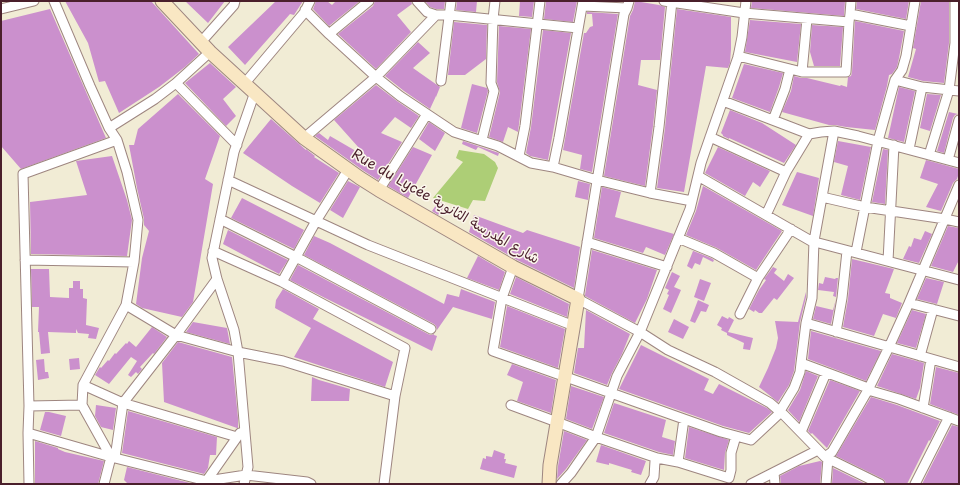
<!DOCTYPE html>
<meta charset="utf-8">
<style>
body{margin:0}
#map{position:relative;width:960px;height:485px;overflow:hidden;background:#f1ecd5;font-family:"Playpen Sans",sans-serif}
canvas{display:block}
.frame{position:absolute;inset:0;border:2px solid #4a1f2b;pointer-events:none}
</style>
<div id="map">
<canvas width="960" height="485"></canvas>
<div class="frame"></div>
</div>
<script>
const g = document.querySelector('canvas').getContext('2d');
g.lineJoin = 'round';
function fillPath(path, color) { g.fillStyle = color; g.fill(path, 'evenodd'); }
const poly = rows => new Path2D(rows.map(r => 'M' + r).join(''));
function stroke(path, color, width, dash) { g.strokeStyle = color; g.lineWidth = width; g.lineCap = dash ? 'butt' : 'round'; g.setLineDash(dash || []); g.stroke(path); }
function label(font, color, halo, rows, align = 'center') {
  g.font = font + ' "Playpen Sans","Playpen Sans Arabic",sans-serif'; g.lineWidth = 3; g.setLineDash([]); g.textBaseline = 'middle'; g.strokeStyle = halo; g.fillStyle = color; for (const [text, x, y, turn = 0] of rows) {
    g.save(); g.translate(x, y); g.rotate((+turn || 0) * Math.PI / 180); g.textAlign = isNaN(turn) ? turn : align; if (halo) g.strokeText(text, 0, 0); g.fillText(text, 0, 0); g.restore();
  }
}
const green = poly([
 [459,150,484,154,495,162,498,168,485,201,473,200,468,209,433,198,463,162,456,158]
]);
const building = poly([
 [65,1,151,1,199,54,185,67,159,87,119,113,105,81,99,82,88,43],
 [185,1,225,1,208,23],
 [276,1,303,1,294,15,290,14,245,65,228,47],
 [316,1,327,1,332,5,336,1,360,1,329,26,313,9],
 [375,1,411,1,412,4,397,15,411,32,376,69,338,34,373,6],
 [425,1,445,1,444,9,436,9,430,7],
 [457,1,477,1,476,12,456,10],
 [520,1,534,1,532,17,519,16],
 [546,1,577,1,573,22,544,19],
 [635,1,659,5,665,7,660,60,641,60,638,85,657,90,653,126,645,186,604,176,630,16,633,10],
 [752,1,845,1,844,16,751,8],
 [857,1,909,1,906,19,856,9],
 [921,1,949,1,949,43,944,83,923,81,908,77,916,49,913,48],
 [50,9,106,138,21,169,1,146,1,21],
 [677,9,731,17,731,49,730,63,728,68,706,66,684,192,657,188,665,128],
 [587,12,618,14,592,172,580,169,582,155,563,150,584,33,586,33,590,27,593,26,592,14,587,14],
 [750,20,801,24,797,62,745,52],
 [855,21,904,31,899,58,897,67,892,74,889,75,887,86,875,130,846,127,835,125,829,125,782,112,791,91,794,76,801,78,807,78,840,86,841,85,847,87,848,77,851,76,852,72],
 [454,22,487,25,486,59,465,75,448,75],
 [812,25,843,27,840,66,814,66,810,52],
 [499,26,531,29,518,132,508,127,503,142,489,137,500,92,497,82],
 [543,30,571,33,548,160,530,156,526,153,531,127],
 [418,42,430,53,413,68,420,73,440,87,436,97,436,96,430,109,404,91,385,76],
 [210,63,236,87,223,99,236,116,226,126,185,83],
 [744,64,783,73,779,87,770,112,732,98],
 [472,84,487,88,488,91,477,133,461,128],
 [376,85,397,101,419,116,411,128,395,117,381,133,402,142,378,180,364,171,315,136,319,133,328,140,330,136,368,158,334,120],
 [899,87,915,91,904,142,888,138],
 [178,94,220,136,205,179,213,184,193,302,182,317,142,308,136,304,142,258,149,231,144,225,144,219,137,188,129,145,134,145,138,129],
 [927,94,941,95,930,131,920,128],
 [730,110,762,123,796,145,784,163,729,138,729,139,723,136,723,135,721,133],
 [949,112,958,114,955,115,953,118,944,153,937,151],
 [271,119,306,150,306,149,315,156,314,157,339,173,320,203,292,186,243,153],
 [429,122,445,133,435,151,419,139],
 [463,141,499,153,498,156,478,147,476,150,462,144],
 [838,141,871,147,860,200,841,195,848,166,834,162],
 [413,147,432,155,408,198,388,186],
 [718,147,770,171,760,187,753,182,745,196,705,173],
 [883,149,888,150,885,204,872,202],
 [112,156,127,200,132,220,127,256,31,254,30,202,87,195,76,161],
 [926,160,959,169,959,173,957,179,953,183,941,211,926,207,938,184,920,178],
 [797,172,819,178,813,216,782,205],
 [348,181,360,187,343,218,330,210],
 [578,181,590,184,588,200,575,197],
 [703,186,782,231,756,270,717,248,686,235,696,211],
 [602,187,621,192,615,217,674,234,665,255,646,247,643,253,594,238],
 [242,198,304,230,294,249,231,218],
 [439,201,445,205,438,215,432,211],
 [474,215,523,233,527,230,580,247,574,288,517,260,469,232],
 [948,226,959,228,959,260,953,272,931,266],
 [228,230,288,260,279,274,223,244],
 [925,231,932,234,919,263,903,259,909,246,911,247,914,238,921,240],
 [314,236,330,243,444,304,447,294,459,297,461,289,495,302,492,319,453,307,437,330,436,326,434,324,304,255],
 [686,248,711,258,714,260,713,262,703,257,700,265,695,263,692,269,687,266,693,251],
 [592,250,657,270,647,299,635,323,585,296,585,295],
 [478,256,505,272,499,290,467,278],
 [852,259,894,269,885,293,890,294,890,298,902,303,896,318,883,314,874,336,843,327,848,299],
 [298,265,428,334,431,335,434,334,434,335,437,336,432,351,325,298,290,280],
 [773,267,777,269,774,273,784,281,788,274,794,278,777,300,774,298,762,313,759,313,755,310,754,312,749,309,759,290,766,280,764,279],
 [31,269,49,269,50,297,69,298,69,288,73,288,73,281,80,281,80,289,83,289,83,298,87,299,86,325,99,328,96,339,88,338,89,334,78,333,76,329,76,333,48,332,50,353,41,354,39,332,38,332,39,307,32,307],
 [672,272,680,276,674,287,681,290,671,313,663,309,669,295,667,294,669,290,665,288],
 [516,277,569,304,567,317,510,294],
 [825,277,835,279,836,278,838,278,836,297,833,296,834,292,818,290,819,283,823,284],
 [926,278,944,282,937,304,917,299],
 [700,279,711,283,704,301,694,297],
 [283,289,319,309,313,319,393,362,385,387,294,357,311,328,275,308,276,300],
 [806,292,806,297,800,322,794,371,789,385,778,402,759,387,768,368,776,348,778,338,775,321,798,322],
 [836,299,831,324,813,319,816,306,833,310],
 [698,300,709,305,706,312,701,311,695,323,690,321],
 [507,306,565,329,558,368,500,347],
 [586,310,630,334,622,354,612,373,607,385,574,373,578,348,584,348],
 [912,310,926,314,916,348,897,343],
 [722,316,728,319,729,317,734,320,728,332,753,338,750,350,743,349,744,343,727,335,727,333,721,330,722,328,717,325],
 [674,319,689,327,683,339,668,332],
 [193,322,227,328,230,344,186,332],
 [152,327,167,337,154,354,153,353,140,367,142,369,138,374,136,372,131,377,128,375,137,361,131,357,109,384,95,375,100,367,101,368,108,360,109,361,115,353,116,354,126,343,127,344,129,341,136,347],
 [811,331,881,351,866,381,808,359],
 [178,342,232,357,238,418,238,428,237,428,164,402,162,363],
 [641,345,709,379,704,390,713,394,719,384,767,408,772,412,749,433,723,426,619,389],
 [892,354,924,363,920,388,916,399,877,386],
 [79,358,80,369,70,370,69,359],
 [44,359,45,372,48,372,49,378,38,380,36,360],
 [512,364,556,380,551,413,517,401,523,382,507,375],
 [936,367,959,373,959,415,930,404],
 [806,371,818,376,799,422,788,410,800,390],
 [312,377,319,380,350,389,349,401,311,401],
 [830,380,860,391,827,448,812,433,811,434,808,431],
 [571,386,604,397,592,429,566,419],
 [871,397,897,405,940,421,930,441,929,440,907,484,886,484,885,481,883,479,836,456],
 [614,403,666,420,662,437,675,441,673,455,659,452,604,433],
 [96,405,116,408,113,430,101,427,95,416],
 [128,411,217,437,216,455,210,455,208,468,204,474,122,453],
 [45,412,49,412,66,416,61,436,40,430],
 [952,425,959,427,959,484,922,484],
 [689,427,729,440,725,453,724,470,685,458],
 [564,431,587,440,566,469,557,479,558,466],
 [35,441,58,448,58,449,65,452,104,461,98,484,35,484],
 [601,445,646,461,641,475,631,472,632,470,609,463,609,465,596,462],
 [494,450,505,454,504,459,506,459,505,463,517,466,514,478,480,469,483,458,486,459,486,456,492,457],
 [820,461,822,462,820,484,781,484,780,476,799,466],
 [127,467,194,484,128,484,124,480],
 [833,468,866,484,832,484]
]);
const street = poly([
 [54,1,90,86,109,128,117,140,127,172,138,220,134,262,126,305,83,385,82,405,111,457,104,484],
 [417,1,427,12,436,15,449,15,578,28],
 [629,1,627,8,624,14,578,299,640,332,668,350,715,372,770,403,784,415,825,457,880,484],
 [664,1,744,13,849,22,850,14],
 [672,1,659,127,650,193,692,201],
 [851,1,850,14,911,26],
 [583,6,627,8],
 [1,9,34,1],
 [305,10,329,34,369,1],
 [329,34,376,77,400,96,454,132,498,146,531,163,553,167,559,138,583,1],
 [201,42,234,5,235,1],
 [738,56,802,72,807,19],
 [802,72,846,72,849,22],
 [895,80,922,87,959,91],
 [441,81,451,1],
 [176,83,237,145],
 [245,83,304,13,310,1],
 [723,101,809,134,821,132,834,131,858,136,959,163],
 [773,120,785,89,790,69],
 [109,128,155,99,176,83,210,52],
 [834,131,814,241,812,298,806,323,801,363,868,388],
 [710,137,786,172,809,134],
 [304,138,376,77,436,15],
 [482,140,494,91,491,83,493,19,495,1],
 [909,149,922,87],
 [929,155,949,90,955,43,955,1],
 [519,156,525,126,540,1],
 [948,160,959,120],
 [553,167,597,180,650,193],
 [698,176,811,241,959,280],
 [228,180,368,245,574,326],
 [379,190,427,114],
 [822,197,865,207,945,219,959,222],
 [766,215,786,172],
 [220,219,296,257,431,329],
 [678,238,714,253,758,278,791,229],
 [587,242,667,267],
 [213,251,282,282,316,221,348,170],
 [856,252,878,141,895,80,902,70,906,56,915,1],
 [25,260,134,262],
 [888,261,894,145],
 [513,267,502,298,493,351,684,419],
 [217,279,176,335,123,403,237,437],
 [282,282,405,348,395,396],
 [909,303,959,185],
 [126,305,176,335,238,352,283,361,395,396,384,484],
 [740,314,758,278],
 [806,323,959,367],
 [836,332,842,298,847,251],
 [920,356,933,309],
 [83,385,123,403,115,458],
 [868,390,899,399,959,421],
 [82,405,29,406,23,174,117,140],
 [511,405,557,422,596,437,657,458],
 [29,406,28,433,111,457,207,481,246,475,307,482,311,484],
 [923,408,931,359],
 [780,411,794,388,800,372,801,363],
 [801,432,826,373],
 [28,433,29,484],
 [736,436,731,453,731,470,729,478,678,462,684,419,721,432,751,440,781,412],
 [825,457,832,452,868,390,889,347,909,303,959,316],
 [774,473,775,484],
 [205,483,240,433],
 [244,484,248,467,238,352,234,330,217,279,212,258,234,152,255,92],
 [561,484,571,473,596,437,617,376,640,332,690,209,701,163,738,57,742,37,746,1],
 [650,484,654,477,655,461,657,458,678,462],
 [751,484,818,450],
 [826,484,828,458],
 [915,484,949,417]
]);
const secondary = poly([
 [162,1,210,52,304,138,360,178,379,190,513,267,578,299,550,465,549,484]
]);
const streetNames = [
 ["Rue du Lycée شارع المدرسة الثانوية",445,207,30]
];
fillPath(green, '#adce76');
fillPath(building, '#cb90cd');
stroke(street, '#9e8680', 11);
stroke(secondary, '#9e8680', 15);
stroke(street, '#fff', 9);
stroke(secondary, '#f9e7c3', 13);
label('14px', '#4a1f2b', '#fbf7ec', streetNames);
</script>
